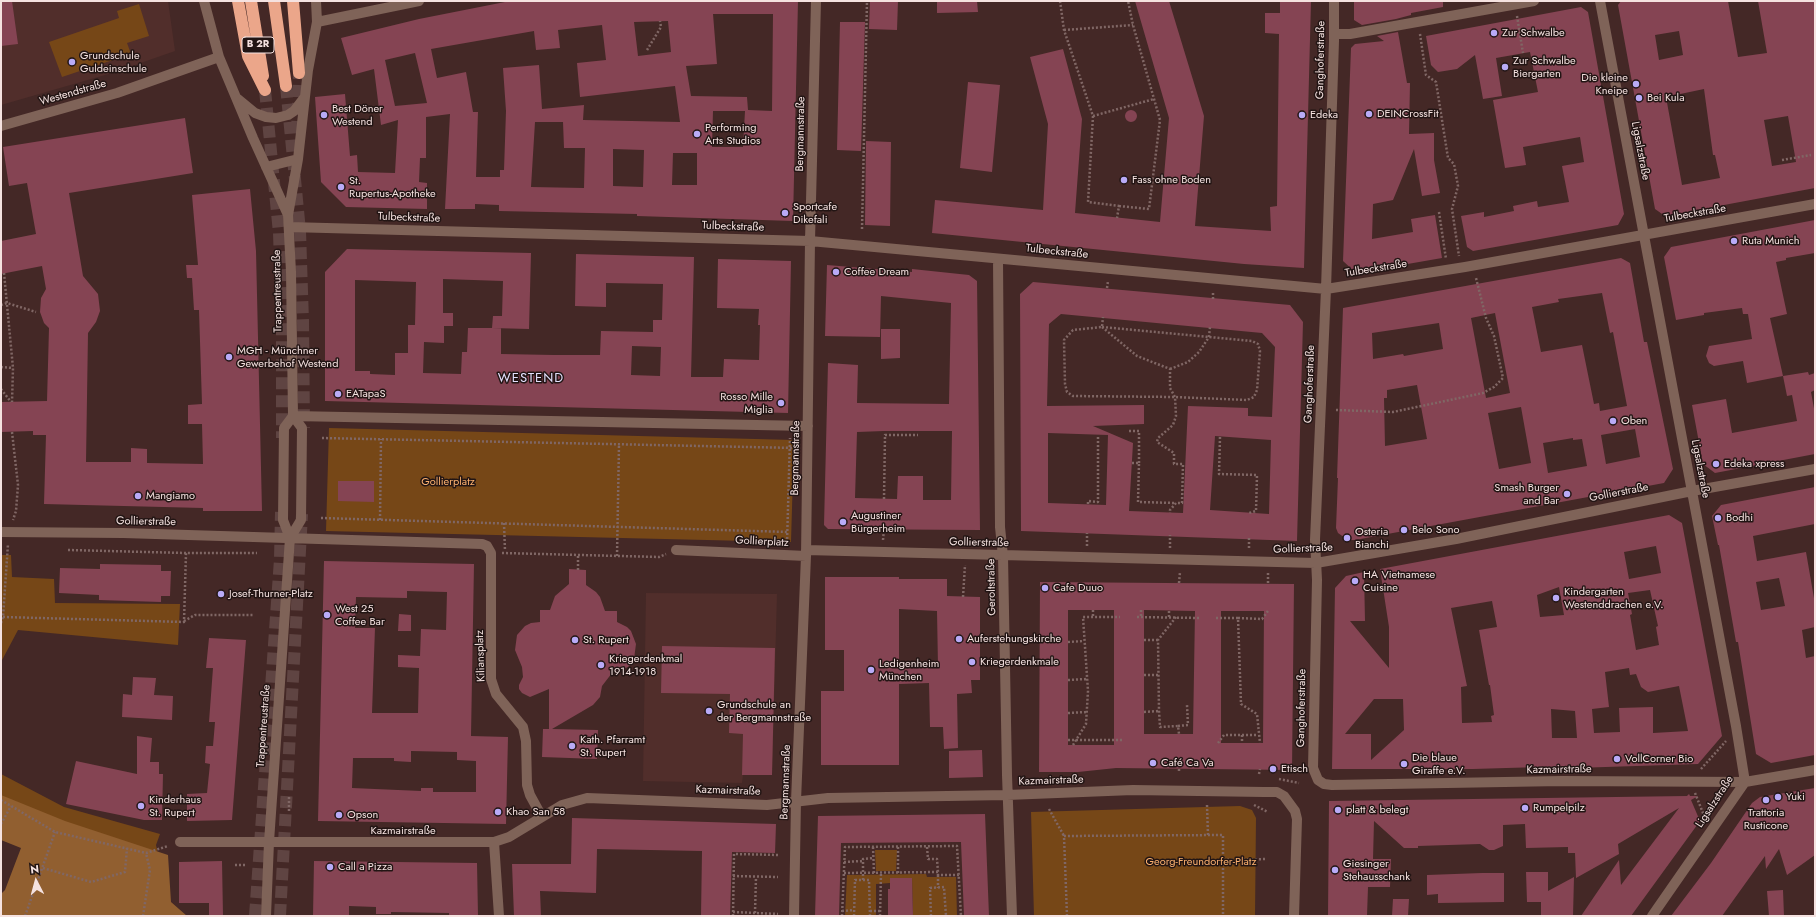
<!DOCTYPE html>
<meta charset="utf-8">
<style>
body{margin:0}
#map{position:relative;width:1816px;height:917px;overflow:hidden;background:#442826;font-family:Jost,sans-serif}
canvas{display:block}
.frame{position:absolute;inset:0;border:2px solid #f5e2e0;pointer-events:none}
.north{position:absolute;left:16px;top:861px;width:40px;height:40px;-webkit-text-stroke:3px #221514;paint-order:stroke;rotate:354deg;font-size:11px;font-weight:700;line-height:16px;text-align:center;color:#f5e2e0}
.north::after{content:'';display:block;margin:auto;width:14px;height:18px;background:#f5e2e0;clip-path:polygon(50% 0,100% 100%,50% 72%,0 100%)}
</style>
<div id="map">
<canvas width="1816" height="917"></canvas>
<div class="frame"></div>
<div class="north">N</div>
</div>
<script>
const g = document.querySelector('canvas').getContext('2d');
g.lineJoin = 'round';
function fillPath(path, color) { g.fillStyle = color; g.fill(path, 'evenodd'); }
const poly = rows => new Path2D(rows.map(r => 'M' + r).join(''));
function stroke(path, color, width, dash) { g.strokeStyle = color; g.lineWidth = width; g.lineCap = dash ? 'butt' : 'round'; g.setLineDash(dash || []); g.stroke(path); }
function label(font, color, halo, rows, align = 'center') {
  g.font = font + ' Jost,sans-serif'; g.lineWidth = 3; g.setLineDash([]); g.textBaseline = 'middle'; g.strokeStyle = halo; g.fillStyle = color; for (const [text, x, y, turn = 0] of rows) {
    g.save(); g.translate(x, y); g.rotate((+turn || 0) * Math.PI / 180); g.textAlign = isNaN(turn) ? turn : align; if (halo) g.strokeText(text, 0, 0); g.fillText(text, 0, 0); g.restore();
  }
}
const built = poly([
 [1,1,168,1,175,51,112,73,1,105],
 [646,593,777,594,772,775,743,775,742,783,643,781]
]);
const green = poly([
 [139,4,149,36,127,43,131,54,62,77,49,42,119,18,117,11],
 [329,428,794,440,791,542,326,531],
 [1,555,11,555,12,577,54,579,55,603,180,604,178,645,18,630,1,662],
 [1,774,64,807,160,834,156,845,162,874,1,916,33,839,1,822],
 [1240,806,1252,810,1256,818,1255,916,1034,916,1031,812],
 [875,850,897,850,896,871,876,871],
 [926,874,927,877,956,877,957,916,913,916,912,878,891,878,890,883,876,884,876,916,845,916,847,875]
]);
const forest = poly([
 [1,795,65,821,168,855,171,902,187,916,1,916,1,894,5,890,21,848,1,840]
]);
const building = poly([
 [1,1,12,1,18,44,1,46],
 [510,1,798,1,793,221,637,216,637,214,499,211,499,205,475,204,475,209,445,209,450,114,426,117,426,158,420,158,419,182,427,183,427,209,346,207,321,182,315,97,345,94,350,156,357,155,358,172,395,173,398,120,381,125,374,69,352,75,341,38,419,19],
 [713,14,773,14,772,111,748,110,747,97,691,96,686,66,717,64],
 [668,21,671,52,638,56,634,22],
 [602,25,606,60,577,63,580,97,675,86,680,122,583,120,584,105,542,109,539,65,503,68,506,111,504,170,500,170,500,177,476,177,478,112,473,112,466,72,437,78,431,49,534,31,536,50,560,48,558,30],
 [415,53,427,103,395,106,385,60],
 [713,111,745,111,743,147,712,147],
 [535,122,563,122,564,148,585,148,584,188,531,187],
 [613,149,644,150,643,187,613,186],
 [673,153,697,153,697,185,672,185],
 [870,1,898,1,897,30,869,29],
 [937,1,977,1,978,12,937,13],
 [1135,1,1169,1,1204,116,1195,226,1271,231,1270,207,1277,206,1279,34,1265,33,1265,13,1280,13,1280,1,1311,1,1304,268,1244,264,932,233,935,200,1043,210,1048,124,1030,57,1063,49,1082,119,1075,213,1160,222,1169,118],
 [1354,1,1443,1,1443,7,1411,13,1411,15,1396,19,1362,25,1354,20],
 [1621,1,1728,1,1738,57,1767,53,1758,1,1815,1,1815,188,1665,216,1655,209,1618,5],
 [1679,31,1683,55,1659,60,1655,35],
 [1704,89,1713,155,1715,155,1720,178,1682,185,1666,97],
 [1788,116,1796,162,1772,166,1764,120],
 [1581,7,1588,12,1624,214,1618,225,1473,251,1467,247,1461,216,1484,212,1484,217,1514,211,1513,206,1537,201,1538,207,1569,202,1562,166,1584,162,1580,137,1523,147,1526,165,1505,168,1493,100,1538,92,1530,52,1496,58,1502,96,1483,99,1475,55,1457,69,1438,72,1431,65,1426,36],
 [840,22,865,22,861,151,837,150],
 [1398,32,1407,83,1410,83,1409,134,1434,133,1434,160,1440,193,1422,196,1414,149,1393,200,1373,204,1372,239,1413,232,1411,219,1435,215,1442,258,1356,273,1343,261,1351,48,1355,44,1384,41,1377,36],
 [968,82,1000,85,992,172,960,168],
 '1125 116a6 6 0 1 1 12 0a6 6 0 1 1-12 0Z',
 [185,118,193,173,69,193,83,276,98,294,100,311,96,322,88,333,86,462,131,462,131,448,147,449,147,463,203,464,202,424,188,424,188,405,202,404,199,310,194,310,192,278,187,278,186,265,198,265,192,195,250,189,256,251,262,511,203,511,203,508,44,504,46,435,33,435,33,431,1,432,1,402,47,401,49,328,44,323,40,312,41,298,46,289,42,266,1,274,1,241,36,234,27,183,9,186,3,147],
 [866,141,891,142,890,226,865,225],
 [1815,220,1815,253,1786,258,1786,260,1776,262,1787,314,1770,318,1783,376,1747,383,1743,361,1714,366,1709,363,1706,356,1709,346,1752,339,1748,314,1743,314,1742,308,1704,313,1704,315,1676,320,1664,257,1671,247],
 [347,249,531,253,529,329,492,328,493,316,502,316,503,281,443,279,443,313,453,313,453,326,444,326,444,343,424,342,423,373,461,374,462,352,467,352,468,328,501,328,501,354,554,355,600,355,601,331,653,332,653,320,662,320,663,284,606,283,606,307,575,306,576,254,694,257,691,377,723,377,724,359,759,360,760,325,758,325,759,309,717,308,718,259,791,261,788,413,325,401,325,272],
 [355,280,416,282,415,325,408,325,408,353,395,353,395,375,370,374,370,371,355,371],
 [632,346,661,347,660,376,631,375],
 [1621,258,1630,263,1644,342,1647,342,1673,469,1664,483,1355,540,1348,540,1338,533,1336,528,1338,478,1337,478,1343,308],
 [1602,293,1610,333,1613,332,1627,406,1600,411,1599,403,1594,404,1582,345,1541,352,1532,307,1559,302,1558,299],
 [1495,313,1510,393,1486,398,1471,318],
 [1439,323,1443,349,1404,356,1403,354,1373,359,1372,333],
 [1417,385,1427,439,1385,446,1384,398,1387,398,1387,390],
 [1521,407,1531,463,1499,469,1488,413],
 [1635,429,1640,457,1606,464,1601,435],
 [1573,438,1573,440,1582,439,1587,466,1548,473,1543,443],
 [827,265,912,272,912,269,969,275,977,281,980,530,828,529,824,525,828,363,858,365,857,403,949,404,951,303,881,296,880,337,825,336],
 [884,431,952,431,951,500,923,500,923,476,898,476,897,499,855,498,857,432],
 [1033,282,1290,305,1303,322,1297,541,1021,531,1020,294],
 [1061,314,1262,333,1275,347,1272,417,1248,416,1248,408,1188,406,1183,513,1129,511,1133,443,1093,426,1144,424,1144,405,1047,406,1049,324],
 [1048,433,1108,435,1106,505,1048,503],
 [1215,436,1271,440,1269,514,1210,510],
 [881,329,900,329,900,358,881,359],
 [1808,372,1809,375,1815,373,1815,390,1811,392,1815,414,1815,454,1715,473,1703,464,1692,405,1726,399,1732,433,1797,421,1792,395,1787,396,1783,376],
 [338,481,374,481,374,502,338,501],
 [1815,487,1815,524,1753,536,1757,561,1806,552,1815,604,1815,627,1802,630,1806,658,1815,656,1815,755,1771,763,1756,754,1738,642,1736,642,1719,545,1718,545,1712,516,1721,505],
 [1779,578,1785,606,1761,610,1756,582],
 [1669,515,1682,523,1722,736,1698,764,1575,768,1574,766,1473,769,1332,769,1335,588,1346,576,1364,572,1365,621,1350,621,1389,668,1389,627,1380,569],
 [1656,546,1661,573,1629,579,1624,552],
 [1559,587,1564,615,1540,617,1537,595],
 [1650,590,1658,626,1656,627,1659,645,1636,650,1630,615,1632,614,1628,593],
 [1492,601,1497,627,1479,630,1489,685,1490,685,1494,715,1491,716,1492,722,1462,723,1461,687,1467,686,1451,608],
 [1629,668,1630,675,1636,674,1641,687,1648,692,1679,686,1688,731,1653,733,1653,707,1619,708,1620,732,1594,733,1592,709,1609,707,1605,672],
 [1374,699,1403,699,1404,730,1371,760,1371,734,1345,734],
 [1551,709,1575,711,1577,738,1552,738],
 [324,561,474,564,471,736,508,737,506,824,318,821],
 [407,591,447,592,446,630,421,629,420,656,398,655,398,667,419,668,418,713,372,713,375,628,355,628,356,597,407,598],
 [411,751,457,752,457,760,476,761,476,792,433,792,433,788,421,788,421,791,352,788,353,758,394,758,394,761,411,762],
 [100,564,161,565,161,571,171,571,170,596,161,596,161,602,99,600,99,595,59,593,60,568,100,569],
 [569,569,586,570,586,585,596,592,600,597,605,611,617,611,617,622,627,627,631,631,636,644,634,659,631,665,619,672,612,673,602,686,600,697,593,705,552,729,598,730,597,759,542,757,543,729,549,729,549,689,530,697,522,693,519,689,519,685,523,677,522,667,515,650,517,635,525,626,531,623,540,622,540,610,550,610,555,596,569,584],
 [825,577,899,577,899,579,947,579,947,596,980,597,980,680,971,680,972,693,957,694,958,748,944,749,943,727,930,727,929,683,899,684,899,765,821,765,821,691,844,691,844,650,825,650],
 [899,609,937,611,938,667,899,669],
 [1040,582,1294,584,1292,770,1116,768,1078,772,1039,772],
 [1068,610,1114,610,1114,745,1068,745],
 [1144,610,1195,611,1193,734,1144,734],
 [1221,611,1264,611,1263,743,1221,743],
 [399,614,411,615,411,631,398,631],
 [209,638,246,640,232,820,187,821,187,794,207,793,210,764,205,763,206,746,213,746,215,722,209,722,213,668,206,668],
 [662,646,775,648,772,775,742,775,743,734,729,733,730,694,661,693],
 [133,677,156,678,154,695,173,696,172,720,122,717,123,694,132,695],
 [137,736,152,738,150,762,159,762,159,774,163,774,162,820,144,820,66,804,76,761,137,774],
 [982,750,983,777,949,778,949,751],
 [1815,788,1815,855,1787,875,1779,849,1766,869,1765,856,1722,916,1671,916,1711,863,1752,803,1760,797],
 [1689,794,1690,796,1698,796,1691,800,1700,821,1631,916,1581,916,1619,860,1621,885,1679,808,1618,844,1619,854,1576,878,1575,853,1568,853,1568,847,1526,848,1525,824,1503,825,1503,846,1494,850,1489,850,1480,844,1418,846,1418,848,1404,848,1374,821,1373,859,1391,859,1390,887,1368,887,1367,916,1328,916,1329,801,1687,796],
 [985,814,989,916,964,916,961,842,841,843,839,916,815,916,818,816],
 [572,818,776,824,775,853,732,852,730,916,701,916,702,851,597,849,596,893,540,891,541,916,514,916,512,864,571,864],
 [222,861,223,916,209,916,209,903,179,903,179,862],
 [314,861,477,863,478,916,449,916,449,913,391,912,391,914,376,914,376,907,349,906,349,916,313,916],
 [1526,872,1548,872,1548,891,1574,877,1573,916,1541,916,1541,902,1527,902],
 [1482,873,1504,873,1504,902,1438,903,1438,894,1427,895,1427,875],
 [890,878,912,878,913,916,888,916,888,889,890,889],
 [1783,890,1784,916,1769,916,1767,891],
 [1393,899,1409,899,1408,916,1392,916]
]);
const highwayTunnel = poly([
 [286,86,300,231,303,321,304,428],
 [265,90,279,233,282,323,282,438],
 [297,133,299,73],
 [255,916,280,559,281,512],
 [280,916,302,514]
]);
const path = poly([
 [1060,1,1064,30,1093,116,1088,202,1119,206,1117,218],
 [1517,16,1523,53],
 [1064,30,1133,25],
 [1420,34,1426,75,1436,82,1448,158,1454,164,1458,186,1452,209,1459,256],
 [647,50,661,27,660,21],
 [1093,116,1154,99],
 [1782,160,1811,155],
 [1119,206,1149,209,1160,120,1133,25,1128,1],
 [1439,212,1446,259],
 [862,229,867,1],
 [4,273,13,368,12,402],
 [1107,288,1108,281],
 [1213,299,1213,293],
 [1,305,7,303,36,312],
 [1102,327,1252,341,1258,344,1260,351,1257,390,1254,397,1247,400,1175,397,1073,396,1067,392,1065,384,1064,340,1073,330,1102,327,1103,317],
 [1102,327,1137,356,1170,369,1170,388,1175,397,1176,416,1173,425,1158,438,1157,442,1174,453,1174,464,1183,464,1182,503,1176,503,1170,510,1170,513],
 [1,367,13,368],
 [1170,369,1188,362,1199,352,1209,337,1210,327],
 [1,389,11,402],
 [1336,410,1393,412,1483,393,1494,387,1503,378,1494,336,1486,318,1476,278],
 [1129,431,1139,431,1139,463],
 [12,432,18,485,16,511,13,520],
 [1220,437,1219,474,1257,475,1256,511,1249,513],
 [322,438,796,448],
 [1132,463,1139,463,1138,502,1176,503],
 [884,499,885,435,918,435],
 [1088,504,1088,501,1098,502,1098,435],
 [321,518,788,532],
 [380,520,381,439],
 [504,523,505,551],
 [1249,538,1249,550],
 [883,540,884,529],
 [787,543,790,438],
 [1087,546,1087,533],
 [1170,548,1170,535],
 [68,550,186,553],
 [502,553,659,557,666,554],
 [617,556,619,445],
 [578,570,578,555],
 [1268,573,1268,584],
 [1179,583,1180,572],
 [963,597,965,565],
 [1093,610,1093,617],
 [1141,610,1141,617],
 [3,617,184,622,186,553,257,553],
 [1137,617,1200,618],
 [1169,617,1169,611],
 [1176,617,1158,640,1159,711,1160,727,1178,726,1179,734],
 [1216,618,1238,618,1241,704,1257,714,1260,743],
 [1238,618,1262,619,1268,611],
 [184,621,195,615,254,615],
 [1,623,3,617,8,544],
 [1144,640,1158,640],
 [1068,642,1084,641],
 [1144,675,1159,675],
 [1068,680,1087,679],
 [1144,712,1159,711],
 [1068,713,1087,712],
 [1178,726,1188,725,1187,705],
 [1242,735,1242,743],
 [1068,740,1123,740],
 [1218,743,1224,735,1258,735],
 [1073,745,1086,724,1088,691,1083,617,1120,617],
 [1179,769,1179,771],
 [1701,769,1726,741],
 [1259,774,1260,769],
 [1073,776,1073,772],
 [1279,779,1299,783],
 [1695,793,1705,818],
 [1,800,55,832,146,853,168,846],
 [1207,805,1208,835],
 [1254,805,1268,812],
 [1049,809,1064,836],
 [289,811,289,796],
 [1,824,11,806],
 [873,847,874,873],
 [927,847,928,859,937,859,938,872],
 [1223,860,1267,859],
 [844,862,863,861],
 [235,865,246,865],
 [43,868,91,882,125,872,127,848],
 [844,873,938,872,938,875,959,875],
 [898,873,898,847],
 [938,875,938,888],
 [733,876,778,877],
 [863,880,863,859,874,858],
 [842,911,854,910],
 [870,911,880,911],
 [733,912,778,914],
 [755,913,756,877],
 [25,916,55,832],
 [143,916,150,870,146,853],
 [733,916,734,854,779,855],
 [842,916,845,847,957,846,961,916],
 [854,916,855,880,869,880,870,916],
 [880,916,881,873],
 [931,916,930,888,944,887,946,916],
 [1067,916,1064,836,1223,835,1223,916]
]);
const minor = poly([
 [204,1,219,57,253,138,288,215],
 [1334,1,1334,41,1326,289,1315,540,1317,580,1313,768,1318,780,1324,784,1332,785,1562,781,1745,782,1815,770],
 [1600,1,1736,726,1745,782,1652,916],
 [317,22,419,1],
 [1334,34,1350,34,1534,1],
 [238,99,255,113,266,117,276,118,288,115,294,111,304,98],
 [1,126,117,93,219,57],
 [266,167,298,159],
 [289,227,810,241,1326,289,1465,267,1815,204],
 [998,259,1000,527,1003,556,1007,775,1012,916],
 [293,416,808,426],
 [1,532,123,533,482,544,487,546,491,553,491,679,496,694,523,727,526,741,527,785,530,795,542,817],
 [290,538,283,520,284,428,293,416],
 [676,550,806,556],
 [806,550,1316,563,1456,539,1692,491,1815,469],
 [180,842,494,842,509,837,562,805,587,798,767,805,828,798,1007,795,1133,790,1264,792,1277,792,1284,796,1295,811,1297,819,1294,916],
 [494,842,499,916],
 [266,916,269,842,290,538,301,520,302,428,293,416,291,272,288,215,298,159,308,70,317,22,316,1],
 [794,916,796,801,806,556,810,241,816,1]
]);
const highway = poly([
 [238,1,248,56,265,90],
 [251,1,263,76],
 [274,1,286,86],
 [293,1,299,73]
]);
const markers = [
 [1494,33,4,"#b9abf7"],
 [72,62,4,"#b9abf7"],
 [1505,67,4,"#b9abf7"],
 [1636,84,4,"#b9abf7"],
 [1639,98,4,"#b9abf7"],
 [1369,114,4,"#b9abf7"],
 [324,115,4,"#b9abf7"],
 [1302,115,4,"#b9abf7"],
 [697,134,4,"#b9abf7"],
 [1124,180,4,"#b9abf7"],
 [341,187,4,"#b9abf7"],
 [785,213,4,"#b9abf7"],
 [1734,241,4,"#b9abf7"],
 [836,272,4,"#b9abf7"],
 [229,357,4,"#b9abf7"],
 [338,394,4,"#b9abf7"],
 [781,403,4,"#b9abf7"],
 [1613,421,4,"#b9abf7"],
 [1716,464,4,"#b9abf7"],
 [1567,494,4,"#b9abf7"],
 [138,496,4,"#b9abf7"],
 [1718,518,4,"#b9abf7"],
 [843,522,4,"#b9abf7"],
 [1404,530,4,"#b9abf7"],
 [1347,538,4,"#b9abf7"],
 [1355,581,4,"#b9abf7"],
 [1045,588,4,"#b9abf7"],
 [221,594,4,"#b9abf7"],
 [1556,598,4,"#b9abf7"],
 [327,615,4,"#b9abf7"],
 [959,639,4,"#b9abf7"],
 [575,640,4,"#b9abf7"],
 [972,662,4,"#b9abf7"],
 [601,665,4,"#b9abf7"],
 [871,670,4,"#b9abf7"],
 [709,711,4,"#b9abf7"],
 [572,746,4,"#b9abf7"],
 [1617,759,4,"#b9abf7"],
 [1153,763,4,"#b9abf7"],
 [1404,764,4,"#b9abf7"],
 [1273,769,4,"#b9abf7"],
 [1778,797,4,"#b9abf7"],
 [1766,800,4,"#b9abf7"],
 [141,806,4,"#b9abf7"],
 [1525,808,4,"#b9abf7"],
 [1338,810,4,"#b9abf7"],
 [498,812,4,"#b9abf7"],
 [339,815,4,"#b9abf7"],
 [330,867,4,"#b9abf7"],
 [1335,870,4,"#b9abf7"]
];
const shields = [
 [258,45,32]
];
const shieldNames = [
 ["B 2R",258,45]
];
const poiNames = [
 ["Zur Schwalbe",1502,33],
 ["Grundschule",80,56],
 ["Guldeinschule",80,69],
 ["Zur Schwalbe",1513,61],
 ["Biergarten",1513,74],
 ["Die kleine",1628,78,"right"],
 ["Kneipe",1628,91,"right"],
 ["Bei Kula",1647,98],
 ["Best Döner",332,109],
 ["Westend",332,122],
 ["DEINCrossFit",1377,114],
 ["Edeka",1310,115],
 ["Performing",705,128],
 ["Arts Studios",705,141],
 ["Fass ohne Boden",1132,180],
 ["St.",349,181],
 ["Rupertus-Apotheke",349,194],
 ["Sportcafe",793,207],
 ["Dikefali",793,220],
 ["Ruta Munich",1742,241],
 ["Coffee Dream",844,272],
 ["MGH - Münchner",237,351],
 ["Gewerbehof Westend",237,364],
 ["EATapaS",346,394],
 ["Rosso Mille",773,397,"right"],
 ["Miglia",773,410,"right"],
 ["Oben",1621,421],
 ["Edeka xpress",1724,464],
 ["Smash Burger",1559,488,"right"],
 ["and Bar",1559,501,"right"],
 ["Mangiamo",146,496],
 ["Augustiner",851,516],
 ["Bürgerheim",851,529],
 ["Bodhi",1726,518],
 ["Belo Sono",1412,530],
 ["Osteria",1355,532],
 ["Bianchi",1355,545],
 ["HA Vietnamese",1363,575],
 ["Cuisine",1363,588],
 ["Cafe Duuo",1053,588],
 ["Kindergarten",1564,592],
 ["Westenddrachen e.V.",1564,605],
 ["Josef-Thurner-Platz",229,594],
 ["West 25",335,609],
 ["Coffee Bar",335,622],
 ["Auferstehungskirche",967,639],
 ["St. Rupert",583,640],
 ["Kriegerdenkmal",609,659],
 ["1914-1918",609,672],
 ["Kriegerdenkmale",980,662],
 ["Ledigenheim",879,664],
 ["München",879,677],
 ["Grundschule an",717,705],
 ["der Bergmannstraße",717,718],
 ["Kath. Pfarramt",580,740],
 ["St. Rupert",580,753],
 ["Die blaue",1412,758],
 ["Giraffe e.V.",1412,771],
 ["VollCorner Bio",1625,759],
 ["Café Ca Va",1161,763],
 ["Etisch",1281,769],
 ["Yuki",1786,797],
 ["Kinderhaus",149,800],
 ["St. Rupert",149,813],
 ["Rumpelpilz",1533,808],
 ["platt & belegt",1346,810],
 ["Khao San 58",506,812],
 ["Trattoria",1766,813,"center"],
 ["Rusticone",1766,826,"center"],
 ["Opson",347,815],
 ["Giesinger",1343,864],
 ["Stehausschank",1343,877],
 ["Call a Pizza",338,867]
];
const streetNames = [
 ["Ganghoferstraße",1321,60,-89],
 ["Westendstraße",73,93,-16],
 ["Bergmannstraße",801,134,-89],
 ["Ligsalzstraße",1640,151,79],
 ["Tulbeckstraße",1695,214,-10],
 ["Tulbeckstraße",409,218,2],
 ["Tulbeckstraße",733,227,2],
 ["Tulbeckstraße",1057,252,6],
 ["Tulbeckstraße",1376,269,-9],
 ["Trappentreustraße",278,291,-91],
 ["Ganghoferstraße",1310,384,-88],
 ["Bergmannstraße",796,458,-89],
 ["Ligsalzstraße",1700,469,79],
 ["Gollierstraße",1619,493,-11],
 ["Gollierstraße",146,522,1],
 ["Gollierplatz",762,542,3],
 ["Gollierstraße",979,543,1],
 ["Gollierstraße",1303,549,-2],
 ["Geroltstraße",992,587,-91],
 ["Kiliansplatz",481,656,-92],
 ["Ganghoferstraße",1302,708,-89],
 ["Trappentreustraße",264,726,-86],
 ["Kazmairstraße",1559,770,-1],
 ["Kazmairstraße",1051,781,-2],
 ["Bergmannstraße",786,782,-88],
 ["Kazmairstraße",728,791,2],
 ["Ligsalzstraße",1715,802,-57],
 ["Kazmairstraße",403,831]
];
const parkNames = [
 ["Gollierplatz",448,482],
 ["Georg-Freundorfer-Platz",1201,862]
];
const quarterNames = [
 ["WESTEND",531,379]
];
fillPath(built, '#512e2b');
fillPath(green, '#764717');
fillPath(forest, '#915f30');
fillPath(building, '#854453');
stroke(highwayTunnel, '#5f4442', 12, [12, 6]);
stroke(path, '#806765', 2.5, [2, 2]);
stroke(minor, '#7f6358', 10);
stroke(highway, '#eba68a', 12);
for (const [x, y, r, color] of markers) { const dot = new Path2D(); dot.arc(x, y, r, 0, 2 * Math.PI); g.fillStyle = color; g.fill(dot); stroke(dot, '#221514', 1.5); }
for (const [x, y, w] of shields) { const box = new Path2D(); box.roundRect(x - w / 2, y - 8, w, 16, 3); g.fillStyle = '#221514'; g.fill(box); stroke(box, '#f5e2e0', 1); }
label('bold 10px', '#f5e2e0', null, shieldNames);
label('11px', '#f5e2e0', '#221514', poiNames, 'left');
label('11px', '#f5e2e0', '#221514', streetNames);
label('11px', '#fcb16f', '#221514', parkNames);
g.letterSpacing = '1px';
label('13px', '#e4e0fd', '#221514', quarterNames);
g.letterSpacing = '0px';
</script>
